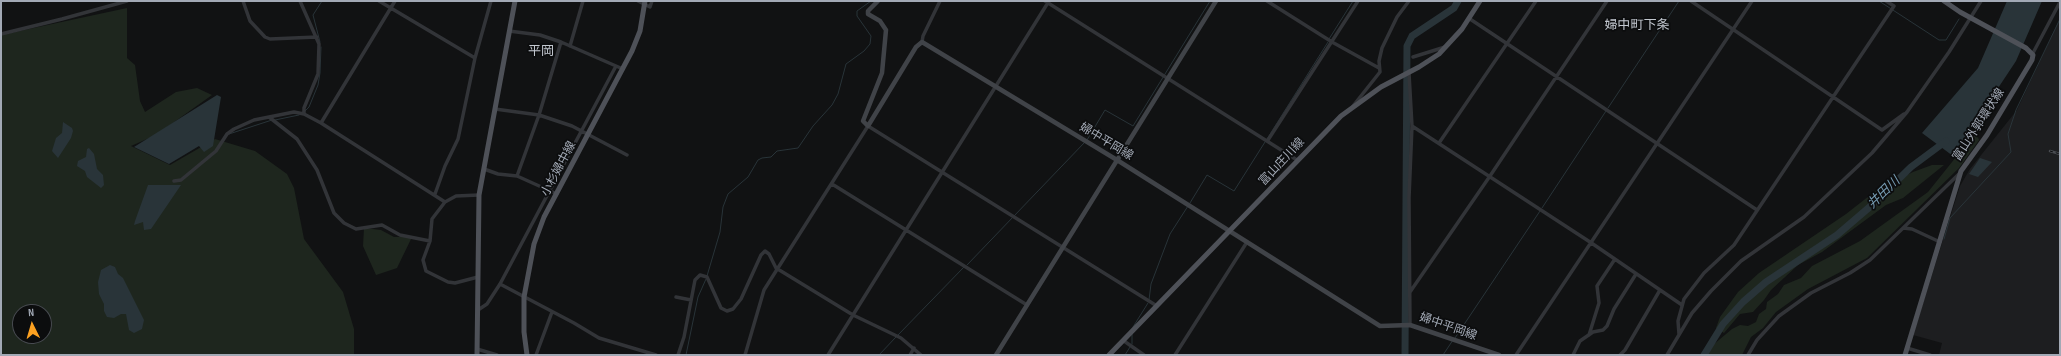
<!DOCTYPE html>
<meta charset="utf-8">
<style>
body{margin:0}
#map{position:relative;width:2061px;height:356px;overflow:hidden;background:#111213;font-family:"Sofia Sans Condensed",sans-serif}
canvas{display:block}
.frame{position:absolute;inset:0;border:2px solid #a2a9b5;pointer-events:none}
.north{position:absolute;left:12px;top:304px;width:40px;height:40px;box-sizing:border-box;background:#0c0d0e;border:1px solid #484b51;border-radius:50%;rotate:355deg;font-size:11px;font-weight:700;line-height:16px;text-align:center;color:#a2a9b5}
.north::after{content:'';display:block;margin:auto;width:14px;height:18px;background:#fca121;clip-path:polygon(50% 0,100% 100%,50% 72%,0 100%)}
</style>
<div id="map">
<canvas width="2061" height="356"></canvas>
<div class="frame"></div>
<div class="north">N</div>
</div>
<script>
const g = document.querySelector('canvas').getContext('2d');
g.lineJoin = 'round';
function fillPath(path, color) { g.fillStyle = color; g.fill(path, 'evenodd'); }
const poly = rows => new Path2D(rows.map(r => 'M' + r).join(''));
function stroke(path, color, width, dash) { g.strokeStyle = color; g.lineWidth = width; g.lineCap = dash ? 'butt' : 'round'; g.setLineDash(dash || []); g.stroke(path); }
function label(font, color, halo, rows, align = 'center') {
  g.font = font + ' "Sofia Sans Condensed","Noto Sans JP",sans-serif'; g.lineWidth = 3.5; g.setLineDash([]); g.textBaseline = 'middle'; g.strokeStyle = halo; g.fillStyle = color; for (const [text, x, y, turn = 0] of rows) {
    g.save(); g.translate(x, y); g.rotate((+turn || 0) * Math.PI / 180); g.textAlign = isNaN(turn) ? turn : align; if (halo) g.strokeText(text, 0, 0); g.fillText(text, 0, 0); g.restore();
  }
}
const built = poly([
 [2060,18,2060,355,1939,355,1942,343,1913,335,1960,186,1970,169,2017,110]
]);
const green = poly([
 [127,8,127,58,135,65,140,101,145,112,176,92,197,88,212,95,156,135,131,146,170,165,215,139,255,151,287,174,294,188,304,239,343,292,354,329,354,355,1,355,1,35],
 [20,312,44,312,44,336,20,336],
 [1976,132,1979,140,1959,168,1867,258,1808,289,1776,312,1763,328,1751,337,1742,355,1701,355,1732,329,1740,325,1748,326,1756,322,1759,314,1766,309,1767,302,1778,294,1784,285,1801,278,1812,266,1860,241,1928,192],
 [1932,165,1944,165,1903,198,1886,205,1822,252,1798,265,1771,290,1764,300,1753,312,1740,314,1724,333,1716,328,1720,317,1738,292,1759,273,1846,214,1878,189,1913,172],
 [364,228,381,230,394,237,412,237,397,268,376,275,363,246]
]);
const water = poly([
 [2007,1,2042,1,2016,61,1953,156,1922,133,1978,68],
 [217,95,221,97,213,146,204,152,199,146,169,164,134,147],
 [63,122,72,128,73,131,71,138,58,158,52,151,56,138,62,133],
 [89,148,94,154,97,169,103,175,104,185,101,188,87,177,85,171,77,166,78,161,86,157,87,149],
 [1980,158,1992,162,1978,177,1969,174],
 [148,185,181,185,151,229,144,230,143,222,134,225,135,221],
 [110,265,115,267,118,274,123,278,144,320,142,329,134,333,129,330,126,314,121,314,114,318,107,317,104,311,104,304,99,294,98,282,101,270]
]);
const stream = poly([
 [1879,1,1939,40,1946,40,1959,19],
 [1329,39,1353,1],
 [320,42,313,15,322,1],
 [1608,108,1679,1],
 [305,111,309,107,318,85,320,73,321,47],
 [275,120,299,115],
 [229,134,272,120],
 [1267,139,1328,42],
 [1087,140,1105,110,1133,126,1210,1],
 [1190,203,1207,175,1234,191,1265,142],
 [1542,208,1606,111],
 [1944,239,1950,218,2011,152,2008,134,2016,110,2060,19],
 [967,265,1085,142],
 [707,276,720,232,723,207,728,194,748,177,758,160,762,158,771,157,777,151,798,148,813,126,832,105,838,94,846,64,864,51,870,44,871,36,857,16,857,11,871,1],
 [1149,300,1151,284,1170,234,1188,206],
 [1133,327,1148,303],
 [898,335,964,267],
 [1455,338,1540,211],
 [1132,344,1132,334],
 [686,355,698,297,706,279],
 [879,355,896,337],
 [1125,355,1130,347],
 [1443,355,1453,340]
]);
const river = poly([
 [1405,355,1407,46,1412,36,1454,8,1458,1],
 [1704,355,1723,324,1743,302,1766,282,1837,235,1872,205,1911,167,1946,141]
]);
const street = poly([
 [243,1,250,21,265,37,270,39,317,37],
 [300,1,319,44,318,74,304,108,304,114],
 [379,1,475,58],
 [638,1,650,7,652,1],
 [1045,1,1297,160],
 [1267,1,1332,42,1379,68],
 [1691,1,1882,130,1904,114],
 [1470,19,1757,210],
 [509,31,540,35,561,42,616,66],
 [1,34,62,19,127,1],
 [922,42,923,36,940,1],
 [570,46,583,1],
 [2033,53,2060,2],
 [1413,57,1445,47],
 [1409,73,1412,126,1409,198,1410,325],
 [1353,106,1380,72,1379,61,1382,48,1397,17,1409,1],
 [495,109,539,115,572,126,627,155],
 [269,117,297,139,317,170,334,213,344,223,356,229,382,225,400,235,430,241],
 [321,123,395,1],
 [1412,126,1590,242,1682,305],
 [1268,140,1358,1],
 [1439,143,1536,1],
 [484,169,498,174,517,176,539,115,561,42],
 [517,176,557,194],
 [174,181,181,180,216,151,227,134,234,129,254,120,294,112,304,114,321,123,445,202],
 [832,184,1027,305],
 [435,194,445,166,458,139,475,58,491,1],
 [1903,228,1912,229,1940,242],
 [478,277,455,283,448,282,426,271,423,260,430,241,432,219,445,202,456,196,479,195],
 [500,284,574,323,599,338,656,355],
 [1410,292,1490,176,1607,1],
 [676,297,691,300],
 [478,310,487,304,500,284,616,66,623,69],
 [1679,334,1678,321,1684,299,1704,273,1734,245,1894,6,1886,1],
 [1589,335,1599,303,1597,286,1615,259],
 [1124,341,1144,355],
 [1907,348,1930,355],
 [477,349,497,355],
 [536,355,552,312],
 [678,355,684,337,695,280,700,275,707,277,721,308,727,311,733,309,741,299,761,255,765,251,769,254,776,268,853,315,901,338,921,355],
 [745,355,764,290,868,126,1157,306],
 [828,355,1049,1],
 [910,355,914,348],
 [1175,355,1247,242],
 [1516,355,1752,1],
 [1573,355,1580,341,1593,332,1603,330,1607,326,1614,309,1636,274],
 [1620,355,1625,350,1660,290],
 [1667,355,1692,313,1711,291,1741,261,1804,217,1872,153,1907,112,1949,52,1981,1],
 [1748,355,1757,340,1779,316,1811,293,1850,273,1870,260,1960,173]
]);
const secondary = poly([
 [878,1,868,11,868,14,880,21,886,30,882,73,863,121,868,126,916,47,922,42,1117,160,1380,326,1410,325,1499,355],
 [996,355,1216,1]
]);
const primary = poly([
 [477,355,479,195,515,1],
 [527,355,524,332,524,297,534,244,544,217,632,51,640,31,645,1],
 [1109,355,1341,116,1381,87,1419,67,1439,54,1462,29,1480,1],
 [1905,355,1961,171,1987,135,2032,60,2033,55,2026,48,1960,12,1944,1]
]);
const rail = poly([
 [2050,151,2060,154]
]);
const streetNames = [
 ["富山外郭環状線",1979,125,-57],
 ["婦中平岡線",1106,142,31],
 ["富山庄川線",1282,162,-47],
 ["小杉婦中線",559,169,-62],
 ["婦中平岡線",1448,327,19]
];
const neighbourhoodNames = [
 ["婦中町下条",1637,26],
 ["平岡",541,52]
];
const waterNames = [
 ["井田川",1884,193,-44]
];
fillPath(built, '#1d1e20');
fillPath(green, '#1e261e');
fillPath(water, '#293439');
stroke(stream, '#293439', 1);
stroke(river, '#293439', 7);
stroke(street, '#323438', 3.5);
stroke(secondary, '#404348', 4.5);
stroke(primary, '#4e5158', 5);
stroke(rail, '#494c51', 2.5);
stroke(rail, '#0c0d0e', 1, [3]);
label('12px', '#a2a9b5', '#0c0d0e', streetNames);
label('13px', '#c3c8d0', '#0c0d0e', neighbourhoodNames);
label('italic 13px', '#769bb2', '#0c0d0e', waterNames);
</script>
